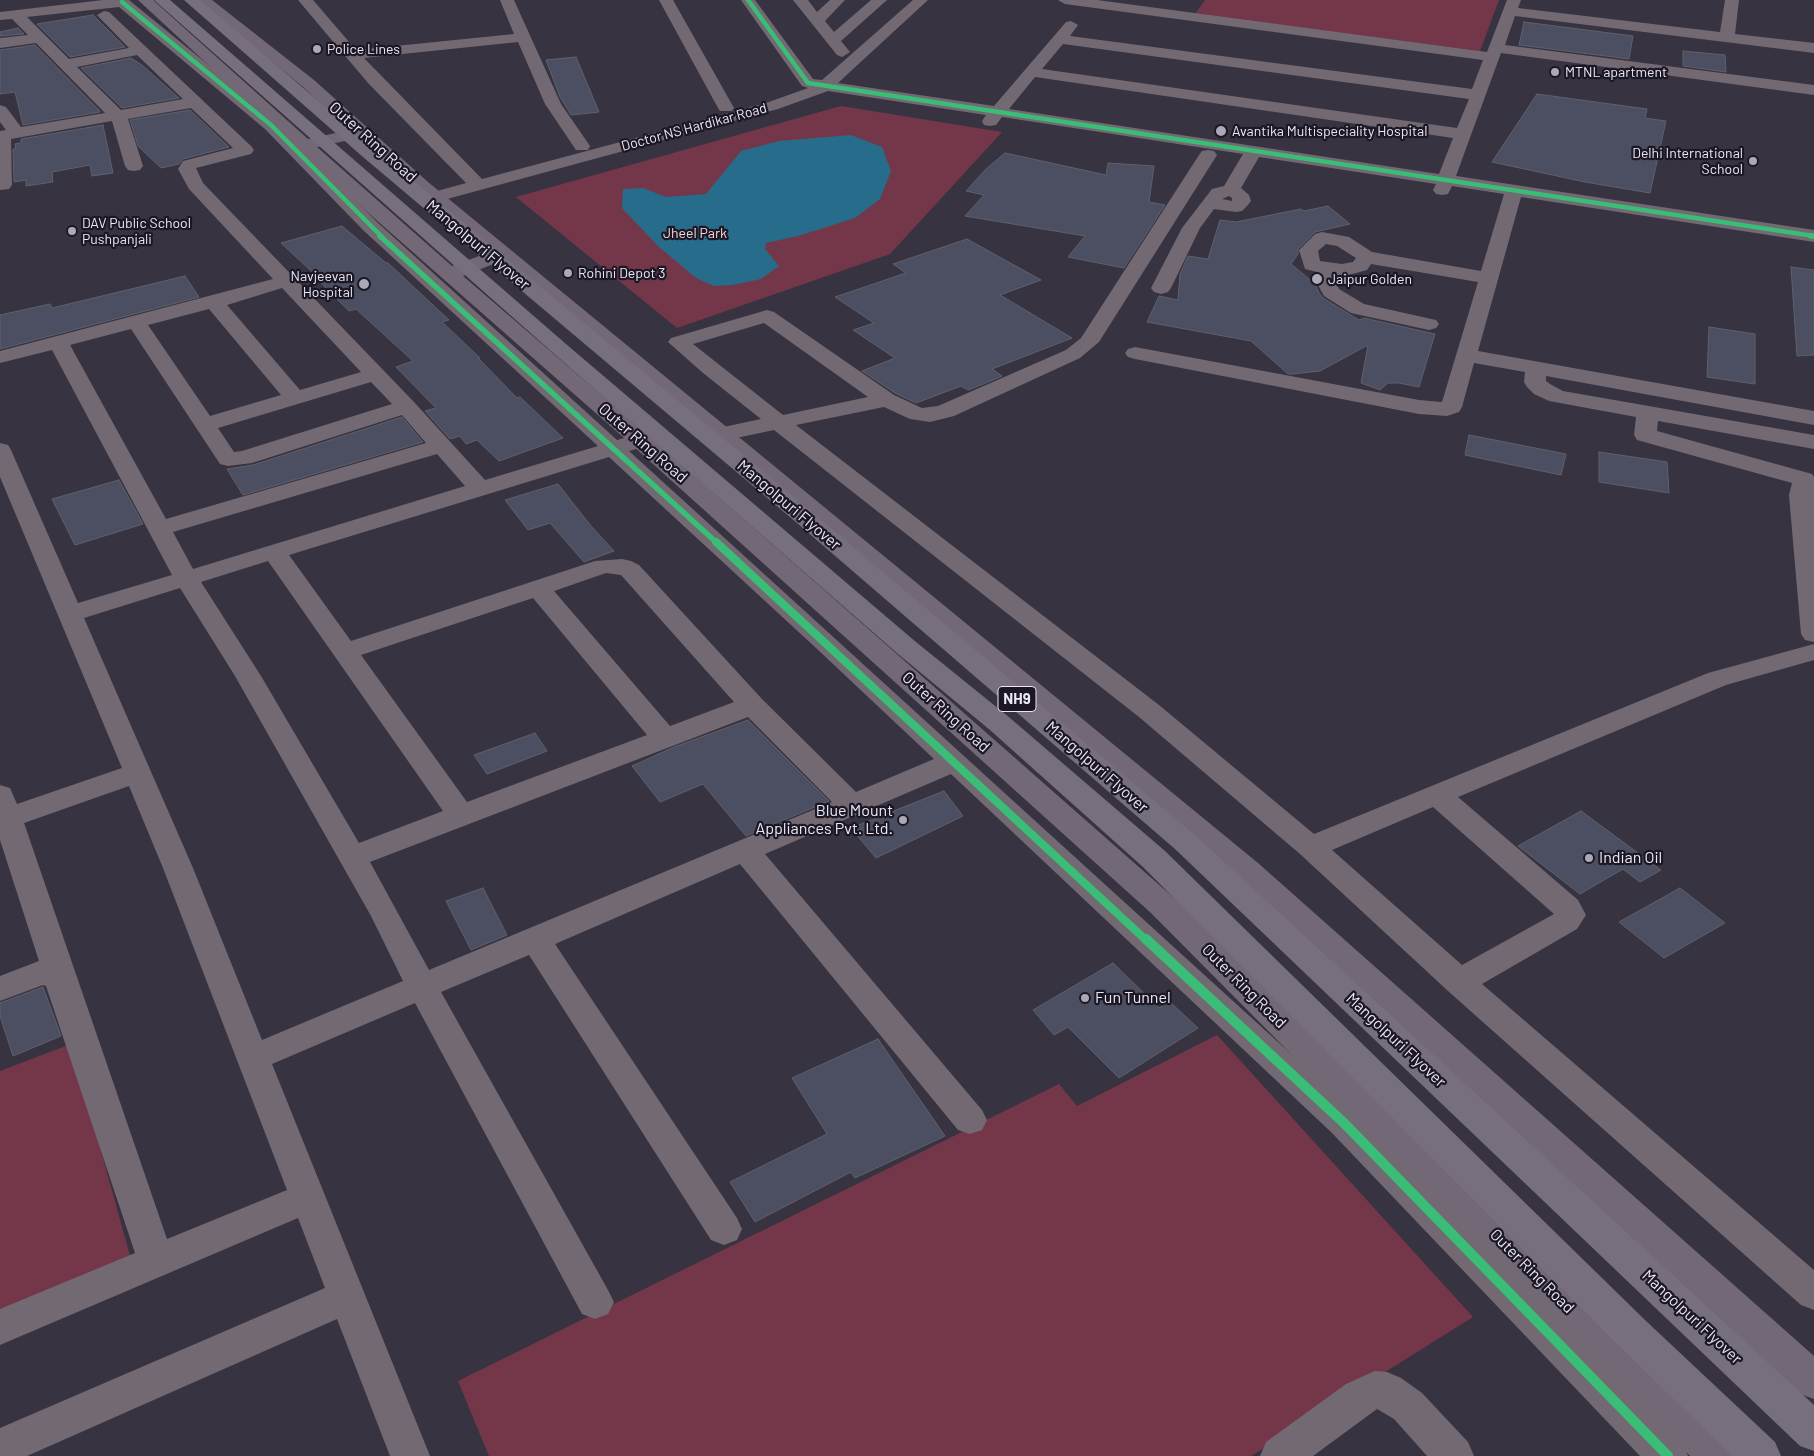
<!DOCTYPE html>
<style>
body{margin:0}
canvas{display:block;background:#373340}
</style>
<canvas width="1814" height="1456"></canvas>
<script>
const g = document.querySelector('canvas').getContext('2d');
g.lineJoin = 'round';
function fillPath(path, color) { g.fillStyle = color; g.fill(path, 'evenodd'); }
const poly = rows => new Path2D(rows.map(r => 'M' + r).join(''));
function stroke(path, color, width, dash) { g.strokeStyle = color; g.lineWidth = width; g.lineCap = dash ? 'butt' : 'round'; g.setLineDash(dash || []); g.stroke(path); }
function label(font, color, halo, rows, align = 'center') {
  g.font = font + ' Barlow,sans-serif'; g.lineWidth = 4.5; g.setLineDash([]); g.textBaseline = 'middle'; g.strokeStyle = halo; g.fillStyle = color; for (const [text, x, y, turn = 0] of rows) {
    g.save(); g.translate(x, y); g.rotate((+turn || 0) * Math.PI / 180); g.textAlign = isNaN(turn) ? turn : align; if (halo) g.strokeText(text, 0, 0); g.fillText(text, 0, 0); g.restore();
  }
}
const green = poly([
 [1205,0,1499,0,1480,51,1195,14],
 [841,106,1002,132,890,254,677,328,516,197],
 [1217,1035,1473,1317,1251,1456,489,1456,458,1381,1059,1084,1077,1106],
 [71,1044,131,1259,0,1316,0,1071]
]);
const water = poly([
 [851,135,882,147,891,171,880,199,855,218,798,236,766,243,765,249,779,266,761,279,733,285,714,286,696,278,658,246,622,208,623,189,643,188,666,197,706,194,741,151,779,141]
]);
const building = poly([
 [93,15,125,47,70,57,37,24,93,15],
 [1524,22,1633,36,1629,59,1519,45,1524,22],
 [18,28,24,34,0,36,0,32,18,28],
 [35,45,99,110,100,112,23,125,15,92,0,94,0,50,35,45],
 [1683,51,1725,55,1726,72,1683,66,1683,51],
 [576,57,599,112,571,115,560,97,546,60,576,57],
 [131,58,142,65,179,98,122,108,81,68,131,58],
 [1537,94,1647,109,1645,118,1666,121,1650,193,1585,182,1492,162,1537,94],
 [190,110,229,147,183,159,179,164,161,168,138,146,130,120,190,110],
 [103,125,113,173,92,176,90,165,52,172,53,182,26,186,26,180,14,182,13,149,16,149,15,144,21,143,21,139,103,125],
 [1005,153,1106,175,1108,163,1154,166,1149,202,1165,205,1124,268,1068,257,1085,236,965,216,984,195,966,191,986,169,1005,153],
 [1328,206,1350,224,1315,232,1298,249,1298,254,1291,264,1315,284,1319,293,1323,298,1359,320,1364,318,1435,334,1419,387,1399,383,1388,383,1380,390,1361,383,1368,345,1320,371,1292,374,1288,374,1251,341,1147,322,1159,296,1178,300,1180,274,1188,256,1208,259,1220,220,1236,222,1301,209,1304,211,1328,206],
 [342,226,386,263,388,263,449,320,442,322,480,358,478,358,517,398,520,397,563,438,499,461,477,440,466,444,460,436,450,439,425,411,436,408,396,367,413,361,356,309,349,311,320,282,322,281,281,243,342,226],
 [967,239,1041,280,1000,295,1072,338,992,369,1002,376,981,385,968,390,961,386,916,403,895,393,862,371,895,358,853,330,874,323,835,297,906,273,893,264,967,239],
 [1791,267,1814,270,1814,355,1797,356,1791,267],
 [185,276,199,297,0,349,0,315,50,304,52,308,185,276],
 [1709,327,1755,334,1755,384,1707,377,1709,327],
 [402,417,423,442,243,495,227,469,253,465,402,417],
 [1469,435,1566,454,1561,475,1465,455,1469,435],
 [1599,452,1667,462,1669,493,1599,482,1599,452],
 [119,480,143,524,75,545,52,499,119,480],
 [558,484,591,526,614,551,584,562,550,523,528,530,505,500,558,484],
 [748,720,829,801,746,836,703,784,660,802,632,766,674,747,748,720],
 [535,733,547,751,487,774,474,755,535,733],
 [944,791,963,816,876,858,851,828,944,791],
 [1581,811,1661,870,1640,882,1623,869,1580,894,1518,846,1581,811],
 [483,888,507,935,471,950,446,901,483,888],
 [1680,888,1725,923,1664,958,1619,922,1680,888],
 [1113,963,1159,1008,1170,1002,1198,1028,1119,1078,1068,1027,1054,1035,1033,1010,1113,963],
 [43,987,61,1036,13,1056,0,1016,0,1003,43,987],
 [878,1039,945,1136,855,1178,851,1172,755,1222,730,1182,827,1134,792,1078,878,1039]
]);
const minor = poly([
 [103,0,129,0,277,121,377,222,617,440,628,437,636,439,639,444,636,449,629,451,1356,1113,1682,1442,1688,1456,1640,1456,1332,1133,951,774,765,854,982,1110,987,1120,982,1130,970,1134,958,1130,740,864,555,944,737,1218,742,1229,737,1240,724,1245,711,1240,529,955,441,992,608,1290,614,1302,608,1314,595,1319,582,1314,415,1003,272,1064,430,1456,390,1456,337,1319,27,1456,0,1456,0,1428,325,1288,298,1218,0,1345,0,1309,135,1253,46,986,43,985,0,1001,0,976,39,961,0,840,0,785,10,788,17,804,122,768,0,477,0,443,8,445,11,450,78,603,172,575,52,350,0,363,0,351,273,279,189,189,178,169,183,161,233,148,191,108,128,119,143,166,140,170,134,171,128,170,125,166,112,121,11,139,12,185,9,189,0,190,0,131,6,130,0,122,0,105,6,107,21,127,105,113,36,43,0,48,0,38,28,35,12,19,0,20,0,12,103,0],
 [119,7,265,129,363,230,598,446,485,480,414,402,203,183,196,168,251,154,254,150,251,146,109,12,104,11,97,15,129,48,69,59,27,17,119,7],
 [137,55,183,99,121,110,77,67,137,55],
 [282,288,361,372,300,390,227,305,282,288],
 [209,309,281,395,210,416,148,325,209,309],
 [131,329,220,464,228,466,252,463,402,415,426,443,166,519,70,345,131,329],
 [371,382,392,404,242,451,234,452,218,428,371,382],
 [437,454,465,486,193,569,173,532,437,454],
 [609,457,816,648,934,759,856,792,762,699,639,565,631,561,622,559,595,561,351,641,289,555,609,457],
 [268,561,443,811,359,843,261,676,201,582,268,561],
 [606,573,621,575,734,702,670,726,554,591,606,573],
 [180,588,235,676,371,916,403,981,262,1040,193,868,84,618,180,588],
 [533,598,647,735,467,802,361,655,533,598],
 [748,717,832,802,429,970,370,862,748,717],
 [129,786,163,868,287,1190,167,1239,24,823,129,786],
 [298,0,313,0,356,50,514,34,500,0,514,0,561,104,590,146,588,150,576,150,545,104,518,42,364,58,482,179,766,103,808,88,802,86,741,0,755,0,813,79,822,80,913,0,928,0,838,83,994,106,1066,22,1071,21,1078,25,1070,36,1472,89,1483,60,1065,4,1058,0,1097,0,1487,52,1507,0,1521,0,1518,8,1720,32,1725,0,1739,0,1735,34,1814,43,1814,53,1515,16,1505,45,1814,85,1814,95,1501,53,1456,176,1814,230,1814,242,1521,197,1478,351,1814,411,1814,425,1546,376,1546,381,1550,384,1563,391,1814,435,1814,449,1658,421,1657,431,1812,474,1814,477,1814,642,1805,640,1801,634,1789,495,1792,483,1637,440,1634,435,1636,417,1549,401,1534,394,1527,387,1524,382,1525,372,1474,363,1462,407,1459,412,1447,416,1419,414,1135,359,1128,357,1125,353,1128,349,1135,347,1419,400,1442,402,1478,282,1371,264,1367,270,1334,279,1339,289,1364,304,1436,320,1439,324,1436,328,1429,330,1351,313,1324,296,1313,276,1317,272,1305,269,1299,250,1315,234,1322,232,1349,237,1372,252,1481,271,1504,194,1452,186,1448,194,1442,195,1436,194,1433,190,1436,184,1259,157,1241,188,1249,195,1251,201,1248,205,1242,211,1236,212,1214,209,1200,228,1171,288,1168,292,1161,294,1154,292,1151,288,1182,228,1212,189,1224,186,1243,154,1002,117,996,125,990,126,984,125,982,121,986,115,828,91,778,109,436,202,430,201,427,197,430,193,466,183,368,83,298,0],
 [1063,44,1469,99,1457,128,1042,69,1063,44],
 [1035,77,1453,138,1439,174,1009,109,1035,77],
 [1229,196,1232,198,1232,201,1222,199,1229,196],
 [1326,244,1337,246,1356,258,1353,262,1342,264,1320,261,1318,251,1326,244],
 [659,0,673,0,734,108,732,111,720,111,718,108,659,0],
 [793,0,808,0,817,12,830,0,845,0,825,21,834,32,871,0,887,0,841,41,850,52,842,57,837,55,793,0],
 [1208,150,1214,151,1217,155,1099,342,1080,358,954,416,930,422,910,419,884,407,796,425,1159,705,1314,834,1708,673,1814,644,1814,660,1726,685,1458,797,1578,900,1586,915,1577,929,1482,984,1814,1270,1814,1310,1801,1305,1448,991,1300,854,1139,717,774,430,722,441,714,439,711,434,714,429,761,419,703,373,668,342,671,338,767,310,774,312,894,395,922,408,938,406,1066,350,1081,338,1199,155,1202,151,1208,150],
 [764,323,868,397,783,415,693,344,764,323],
 [1433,807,1554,914,1462,965,1332,850,1433,807],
 [1375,1371,1387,1372,1401,1378,1422,1393,1468,1442,1474,1456,1427,1456,1394,1419,1377,1409,1313,1456,1260,1456,1266,1442,1346,1384,1375,1371]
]);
const major = poly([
 [138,0,153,0,308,139,350,130,302,86,196,0,212,0,314,80,428,182,1258,863,1814,1356,1814,1399,1800,1394,1236,879,501,261,463,276,648,435,1173,897,1732,1442,1738,1456,1690,1456,1151,913,632,445,374,218,138,0],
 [359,138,416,190,490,252,452,266,317,147,359,138]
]);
const highway = poly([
 [154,0,170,0,566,344,916,642,1010,718,1165,851,1645,1320,1775,1442,1781,1456,1732,1456,1617,1344,1143,867,990,730,898,654,552,352,154,0],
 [184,0,200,0,375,149,813,513,1195,835,1814,1405,1814,1451,1800,1446,1175,849,797,523,363,157,184,0]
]);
const cyclewayFar3 = poly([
 [748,0,808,83,1814,236],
 [122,2,271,125,382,237]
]);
const cyclewayFar2 = poly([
 [380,236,717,543],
 [1811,236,1814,236]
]);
const cyclewayFar1 = poly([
 [716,542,1147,941]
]);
const cycleway = poly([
 [1146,939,1344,1123,1668,1456]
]);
const markers = [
 [317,49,5,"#aca8b7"],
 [1555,72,5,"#aca8b7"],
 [1221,131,6,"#aca8b7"],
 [1753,161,5,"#aca8b7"],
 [72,231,5,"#aca8b7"],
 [568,273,5,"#aca8b7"],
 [1317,279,6,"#aca8b7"],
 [364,284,6,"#aca8b7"],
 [903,820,5,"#aca8b7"],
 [1589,858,5,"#aca8b7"],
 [1085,998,5,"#aca8b7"]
];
const farPoinames = [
 ["Police Lines",327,49],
 ["MTNL apartment",1565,72],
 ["Avantika Multispeciality Hospital",1232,131],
 ["Delhi International",1743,153,"right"],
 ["School",1743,169,"right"],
 ["DAV Public School",82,223],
 ["Pushpanjali",82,239],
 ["Rohini Depot 3",578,273],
 ["Navjeevan",353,276,"right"],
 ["Hospital",353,292,"right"],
 ["Jaipur Golden",1328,279]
];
const farStreetnames = [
 ["Doctor NS Hardikar Road",694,127,-15]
];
const farParknames = [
 ["Jheel Park",695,233]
];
const shields = [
 [1017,699,38]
];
const shieldNames = [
 ["NH9",1017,699]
];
const streetNames = [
 ["Outer Ring Road",373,142,42],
 ["Mangolpuri Flyover",478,245,40],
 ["Outer Ring Road",643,443,41],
 ["Mangolpuri Flyover",789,505,40],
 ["Outer Ring Road",946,712,42],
 ["Mangolpuri Flyover",1097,767,41],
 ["Outer Ring Road",1244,986,45],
 ["Mangolpuri Flyover",1396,1040,43],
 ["Outer Ring Road",1532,1271,45],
 ["Mangolpuri Flyover",1692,1317,43]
];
const poiNames = [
 ["Blue Mount",893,811,"right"],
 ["Appliances Pvt. Ltd.",893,829,"right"],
 ["Indian Oil",1599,858],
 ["Fun Tunnel",1095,998]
];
fillPath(green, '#743749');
fillPath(water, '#286c8b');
fillPath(building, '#4b4f61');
stroke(building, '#5f606b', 1);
fillPath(minor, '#726973');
fillPath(major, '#736976');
fillPath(highway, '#786f7c');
stroke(cyclewayFar3, '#3abd76', 4.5);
stroke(cyclewayFar2, '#3abd76', 5.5);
stroke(cyclewayFar1, '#3abd76', 8);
stroke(cycleway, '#3abd76', 10);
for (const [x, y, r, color] of markers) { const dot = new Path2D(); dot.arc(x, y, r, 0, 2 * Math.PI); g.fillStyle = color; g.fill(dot); stroke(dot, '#1b1723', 2); }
label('14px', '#ebe7f7', '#1b1723', farPoinames, 'left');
label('14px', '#ebe7f7', '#1b1723', farStreetnames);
label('14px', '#f1d8dc', '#1b1723', farParknames);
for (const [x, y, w] of shields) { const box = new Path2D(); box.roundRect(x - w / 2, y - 12.5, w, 25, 4); g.fillStyle = '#1b1723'; g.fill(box); stroke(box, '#ebe7f7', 1); }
label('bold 15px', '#ebe7f7', null, shieldNames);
label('16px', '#ebe7f7', '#1b1723', streetNames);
label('16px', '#ebe7f7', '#1b1723', poiNames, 'left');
</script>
